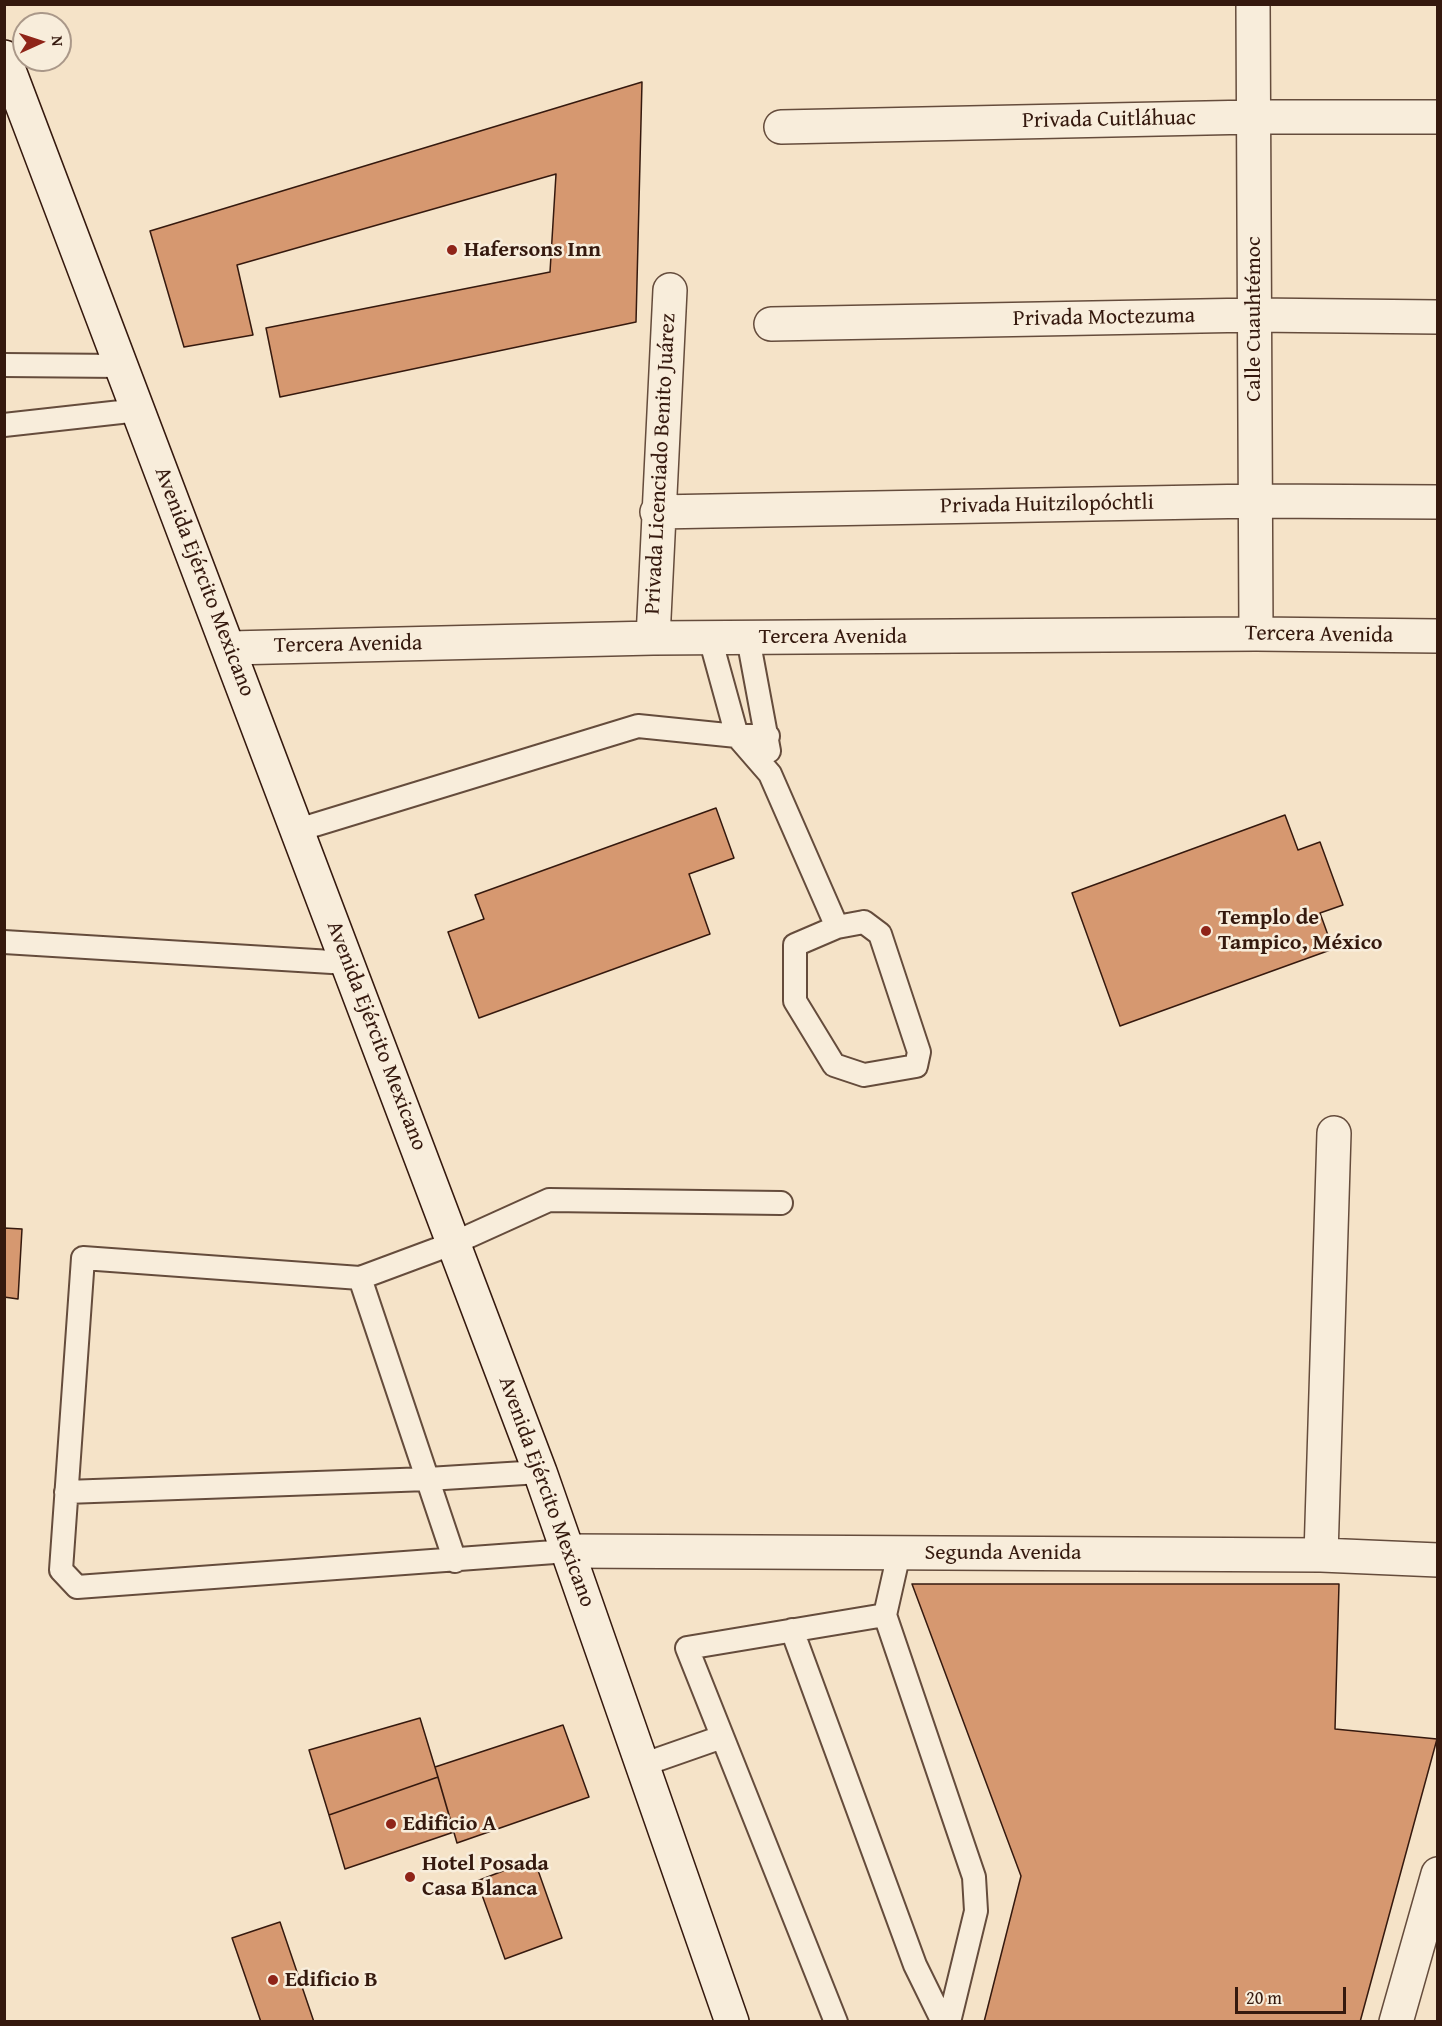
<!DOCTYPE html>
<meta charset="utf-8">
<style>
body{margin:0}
#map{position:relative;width:1442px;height:2026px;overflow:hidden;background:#f5e3c8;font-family:"Gentium Book Plus",serif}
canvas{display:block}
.frame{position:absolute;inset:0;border:6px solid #35190e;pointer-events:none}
.north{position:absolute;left:12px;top:12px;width:60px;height:60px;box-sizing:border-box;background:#f8eddb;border:2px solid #aa9889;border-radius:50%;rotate:87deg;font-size:16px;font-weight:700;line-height:24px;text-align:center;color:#35190e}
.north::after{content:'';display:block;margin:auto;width:21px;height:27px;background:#8f2418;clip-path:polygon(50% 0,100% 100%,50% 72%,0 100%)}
.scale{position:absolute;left:1235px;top:1987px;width:111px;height:27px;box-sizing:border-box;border:3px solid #35190e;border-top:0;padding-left:8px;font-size:18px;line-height:21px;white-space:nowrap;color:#35190e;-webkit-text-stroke:4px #f8eddb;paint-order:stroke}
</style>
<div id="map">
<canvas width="1442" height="2026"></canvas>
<div class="frame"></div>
<div class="north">N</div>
<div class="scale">20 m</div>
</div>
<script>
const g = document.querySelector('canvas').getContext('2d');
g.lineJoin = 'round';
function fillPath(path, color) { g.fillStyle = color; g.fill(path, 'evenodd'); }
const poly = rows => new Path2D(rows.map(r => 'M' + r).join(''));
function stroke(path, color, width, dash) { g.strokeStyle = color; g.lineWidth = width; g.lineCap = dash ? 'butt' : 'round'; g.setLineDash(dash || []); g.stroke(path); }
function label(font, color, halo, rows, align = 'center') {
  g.font = font + ' "Gentium Book Plus",serif'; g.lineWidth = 5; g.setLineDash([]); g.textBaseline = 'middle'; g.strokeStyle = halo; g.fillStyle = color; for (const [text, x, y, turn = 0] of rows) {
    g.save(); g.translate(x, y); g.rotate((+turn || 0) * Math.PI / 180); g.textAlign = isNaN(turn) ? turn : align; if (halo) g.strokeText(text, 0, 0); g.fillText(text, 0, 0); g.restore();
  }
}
const building = poly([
 [642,82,636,322,280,397,266,328,550,272,556,174,237,265,253,335,184,347,150,231,642,82],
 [716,808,734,858,689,874,710,934,479,1018,448,932,484,919,475,895,716,808],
 [1285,815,1298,850,1320,842,1343,905,1320,913,1333,949,1120,1026,1072,893,1285,815],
 [4,1228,22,1229,18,1299,4,1297,4,1228],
 [912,1584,1339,1584,1335,1729,1437,1739,1360,2022,984,2022,1021,1876,912,1584],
 [420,1718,438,1777,329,1815,309,1750,420,1718],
 [563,1725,589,1797,457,1843,435,1767,563,1725],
 [438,1777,454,1832,345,1869,329,1815,438,1777],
 [534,1859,562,1938,505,1959,477,1881,534,1859],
 [280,1922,314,2022,261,2022,232,1938,280,1922]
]);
const service = poly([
 [4,365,122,366],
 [4,425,139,410],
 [710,638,737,736,770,774,837,927],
 [748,638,769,751],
 [298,830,638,726,737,736,768,736],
 [864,922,880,934,919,1052,916,1066,864,1075,834,1065,795,1001,795,945,837,927,864,922],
 [4,942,348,963],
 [360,1278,455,1561],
 [66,1492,428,1479,540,1472],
 [568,1551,77,1587,61,1570,83,1258,360,1278,454,1243,549,1200,781,1203],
 [885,1615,974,1877,976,1911,949,2022],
 [792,1630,915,1965,943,2022],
 [642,1765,722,1737],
 [836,2022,687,1648,885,1615,899,1553]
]);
const minor = poly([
 [1253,4,1256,634],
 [781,127,1253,117,1438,117],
 [771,324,1254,315,1438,317],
 [657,512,1255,501,1438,502],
 [653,638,670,290],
 [230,648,653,638,1256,634,1438,636],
 [568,1551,1321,1555,1438,1560],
 [1321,1555,1334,1133],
 [1396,2022,1438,1874]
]);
const secondary = poly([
 [4,57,540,1472,732,2022]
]);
const markers = [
 [452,250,6,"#8f2418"],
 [1206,931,6,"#8f2418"],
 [391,1824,6,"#8f2418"],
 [410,1877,6,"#8f2418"],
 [273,1980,6,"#8f2418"]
];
const streetNames = [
 ["Privada Cuitláhuac",1109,120,-1],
 ["Privada Moctezuma",1104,318,-1],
 ["Calle Cuauhtémoc",1254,319,-90],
 ["Privada Licenciado Benito Juárez",661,464,-87],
 ["Privada Huitzilopóchtli",1047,505,-1],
 ["Avenida Ejército Mexicano",204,582,69],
 ["Tercera Avenida",1319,635,1],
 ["Tercera Avenida",833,637],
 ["Tercera Avenida",348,645,-1],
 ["Avenida Ejército Mexicano",376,1036,69],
 ["Avenida Ejército Mexicano",546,1492,70],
 ["Segunda Avenida",1003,1553]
];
const poiNames = [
 ["Hafersons Inn",464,250],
 ["Templo de",1218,918],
 ["Tampico, México",1218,943],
 ["Edificio A",403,1824],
 ["Hotel Posada",422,1864],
 ["Casa Blanca",422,1889],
 ["Edificio B",285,1980]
];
fillPath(building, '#d69870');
stroke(building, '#35190e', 1.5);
stroke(service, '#654c3c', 26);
stroke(minor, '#654c3c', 36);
stroke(secondary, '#35190e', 36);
stroke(service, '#f8eddb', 22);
stroke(minor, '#f8eddb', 33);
stroke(secondary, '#f8eddb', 33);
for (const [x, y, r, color] of markers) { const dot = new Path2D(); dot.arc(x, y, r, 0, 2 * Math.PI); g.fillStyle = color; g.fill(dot); stroke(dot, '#f8eddb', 2); }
label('22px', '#35190e', '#f8eddb', streetNames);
label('bold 22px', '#35190e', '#f8eddb', poiNames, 'left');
</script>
